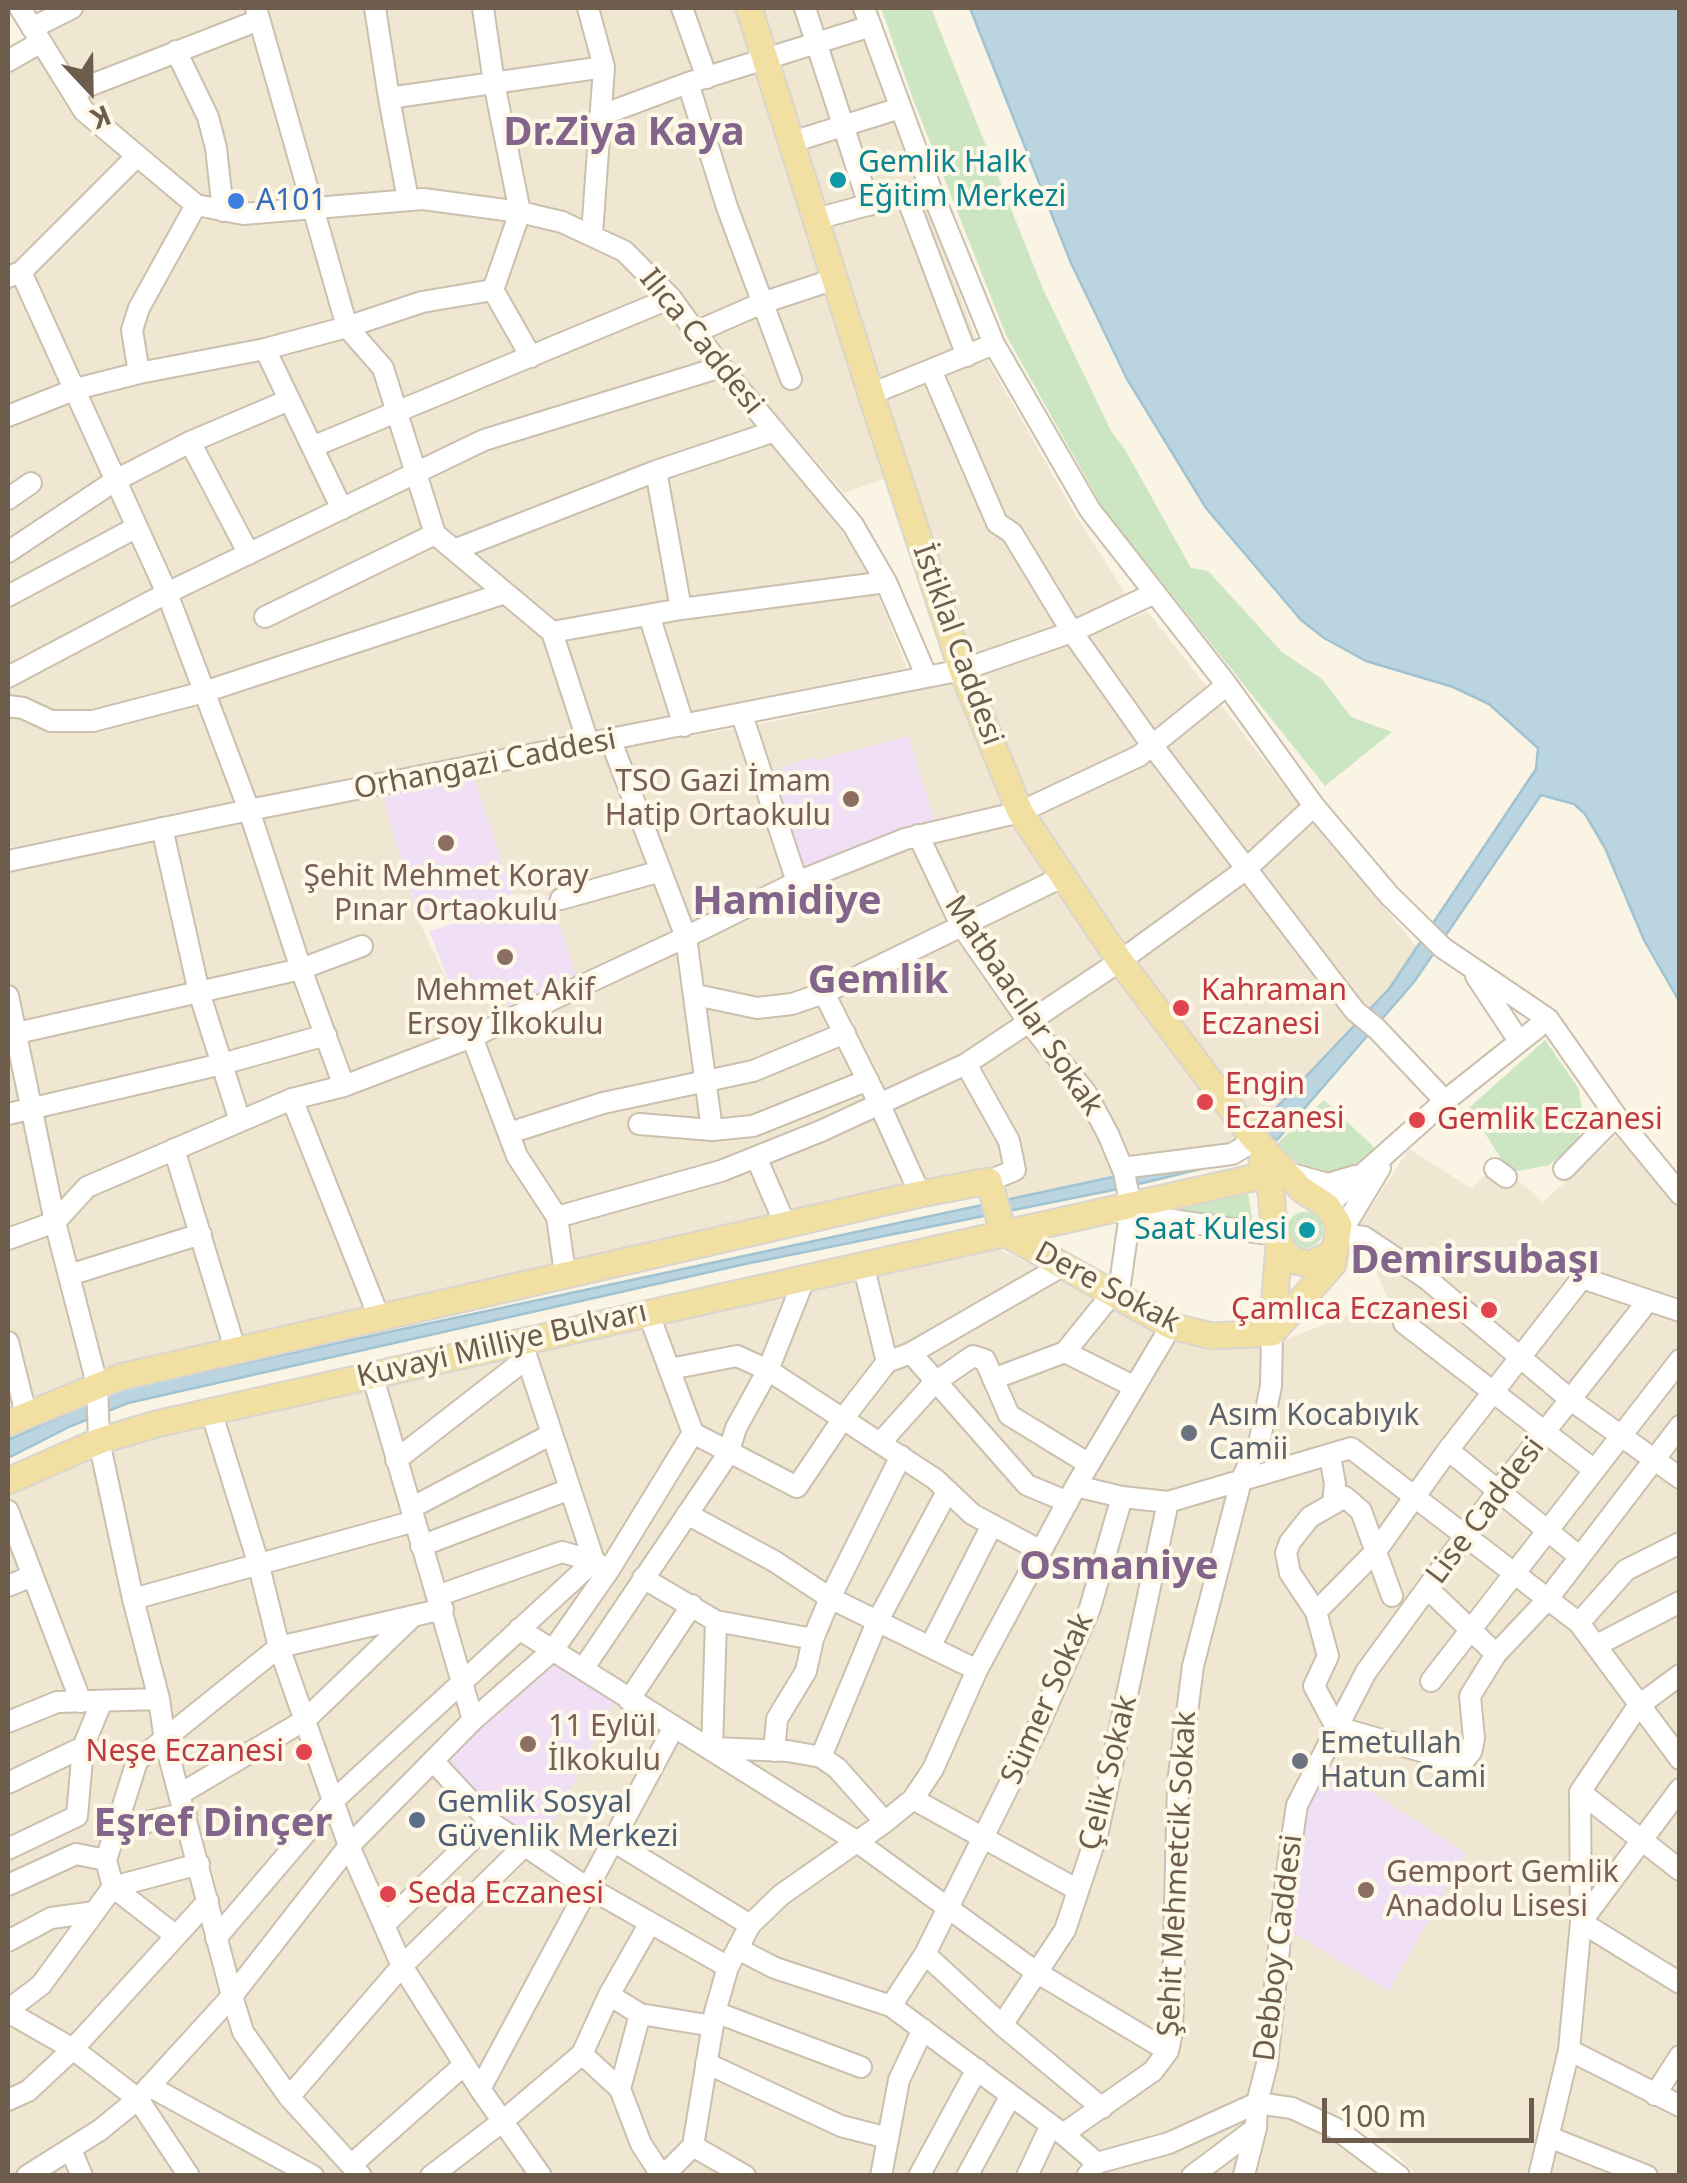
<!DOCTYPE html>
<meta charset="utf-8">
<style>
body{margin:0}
#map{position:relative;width:1687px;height:2183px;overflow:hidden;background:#f9f4e3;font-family:"Noto Sans",sans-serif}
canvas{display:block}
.frame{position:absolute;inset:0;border:10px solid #6e5d4c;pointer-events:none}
.north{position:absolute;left:40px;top:40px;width:100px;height:100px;-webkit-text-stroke:8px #fdf8e8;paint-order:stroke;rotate:158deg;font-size:28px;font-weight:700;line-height:40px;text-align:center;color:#6e5d4c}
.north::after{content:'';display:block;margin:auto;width:35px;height:45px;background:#6e5d4c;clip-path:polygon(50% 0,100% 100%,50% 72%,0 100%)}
.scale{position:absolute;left:1322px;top:2098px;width:212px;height:45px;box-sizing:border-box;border:5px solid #6e5d4c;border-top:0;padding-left:12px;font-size:30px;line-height:35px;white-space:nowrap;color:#6e5d4c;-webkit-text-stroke:8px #fdf8e8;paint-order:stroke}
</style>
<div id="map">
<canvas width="1687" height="2183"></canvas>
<div class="frame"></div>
<div class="north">K</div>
<div class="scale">100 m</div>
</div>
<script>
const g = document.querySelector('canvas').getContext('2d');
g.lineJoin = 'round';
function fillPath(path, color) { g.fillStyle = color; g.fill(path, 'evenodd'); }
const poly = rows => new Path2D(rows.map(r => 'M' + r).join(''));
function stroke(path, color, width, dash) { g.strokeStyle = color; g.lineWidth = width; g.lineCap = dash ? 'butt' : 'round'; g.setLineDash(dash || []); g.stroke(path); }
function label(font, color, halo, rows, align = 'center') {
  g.font = font + ' "Noto Sans",sans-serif'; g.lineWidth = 8; g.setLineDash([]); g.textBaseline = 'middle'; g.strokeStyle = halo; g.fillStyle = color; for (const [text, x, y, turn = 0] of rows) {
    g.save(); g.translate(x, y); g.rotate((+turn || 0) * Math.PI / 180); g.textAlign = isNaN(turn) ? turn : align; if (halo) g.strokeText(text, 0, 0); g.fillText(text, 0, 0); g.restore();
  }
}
const residential = poly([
 [34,8,739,8,884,479,844,493,724,354,659,271,606,228,503,197,394,190,247,204,200,195,147,155,96,108,50,40],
 [763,8,853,8,977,341,1072,509,1130,601,970,657],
 [29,42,77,121,202,220,431,208,545,227,620,258,690,330,730,398,809,484,869,572,907,668,8,848,8,54],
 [1148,612,1300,806,1417,947,1389,989,1257,1128,1023,804,972,679],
 [955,682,1233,1132,1239,1150,1010,1199,991,1171,91,1374,8,1414,8,866,382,791,419,921,455,997,500,984,511,1013,550,896,513,894,473,775,770,722],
 [1616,1136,1679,1202,1679,2175,1417,2175,1365,2124,1285,2097,1232,2101,1179,2133,1082,2161,1073,2175,8,2175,8,1494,110,1448,999,1249,1180,1337,1228,1347,1284,1340,1388,1300,1358,1227,1409,1149,1472,1189,1497,1162,1543,1202],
 [1284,2111,1330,2133,1380,2175,1095,2176,1103,2167,1246,2115]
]);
const education = poly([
 [908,736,936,824,798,870,764,774,814,757,816,761],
 [473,775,513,894,419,921,382,792],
 [550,896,579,984,511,1013,500,985,455,997,429,931],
 [554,1657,614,1702,541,1848,498,1817,447,1762,479,1726],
 [1329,1764,1466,1854,1389,1991,1282,1926,1294,1832]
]);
const green = poly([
 [881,8,931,8,1043,289,1111,431,1124,448,1191,568,1208,571,1282,652,1322,679,1351,717,1392,732,1325,786,1104,510,1006,335,913,99],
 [1545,1040,1579,1089,1584,1125,1575,1145,1549,1165,1519,1171,1507,1168,1469,1108],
 [1324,1100,1377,1150,1354,1168,1327,1179,1313,1177,1277,1144],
 [1247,1188,1253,1224,1143,1216],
 '1287 1230a18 18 0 1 1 36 0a18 18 0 1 1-36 0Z'
]);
const water = poly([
 [970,8,1679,8,1679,1001,1644,940,1605,848,1585,814,1574,804,1541,795,1414,982,1277,1140,1257,1128,1389,989,1536,769,1538,748,1489,704,1453,687,1366,661,1324,638,1301,620,1206,508,1127,379,1071,263,970,8],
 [1239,1150,1242,1159,1118,1189,745,1264,128,1403,71,1426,8,1458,8,1440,118,1390,1239,1150]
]);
const minor = poly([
 [20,8,84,111,196,205,243,214,423,199,520,212,562,222,624,251,671,298,721,367,853,525,886,582,926,675],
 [256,8,347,327,422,302,493,290,531,357],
 [375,8,389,98],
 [483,8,494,83,520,212,493,290],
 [588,8,604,67],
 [682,8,707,78],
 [805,8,869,205],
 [864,8,930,187,994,344,1090,510,1227,685,1314,806,1389,895,1443,948,1548,1019,1616,1116,1680,1194],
 [32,28,72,8],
 [176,51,208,117,216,148,223,211],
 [8,61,41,42],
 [688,83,727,207,791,379],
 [73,92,259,20],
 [602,115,688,83,871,26],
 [792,142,900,108],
 [906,195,967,356],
 [408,200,389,98,604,67,592,234],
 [816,219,919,191],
 [21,272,167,593,249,810,301,969,344,1086],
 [8,277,21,272,136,157],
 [698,331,762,303,835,279],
 [265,349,342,509],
 [931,370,997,523,1012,533,1072,632,1152,745,1355,1011,1377,1029,1445,1101],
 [139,373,132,330,139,308,196,205],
 [871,394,994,344],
 [8,416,76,389,139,373,265,349,347,327,383,368,435,534,552,632,589,745],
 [190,442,249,554],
 [312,447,671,298],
 [8,499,31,483],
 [454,550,656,471,775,431],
 [8,552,116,480,190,442,289,400],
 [8,596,137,527],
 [681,609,886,582],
 [649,615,684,726],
 [265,617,435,534],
 [552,632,681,609,656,471],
 [8,677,167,593,484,440,721,367],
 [8,706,23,708,51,721,93,721,204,692,505,593],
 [742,715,797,882],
 [611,741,686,937,712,1130],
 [162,828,199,992,240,1121],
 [918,835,961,925,1028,1021,1086,1093,1108,1134,1124,1172,1131,1207,1120,1284,1112,1294,1065,1352,993,1379],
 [8,861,249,810,962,670,1072,632,1155,593],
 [561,899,661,871],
 [1476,976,1519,1041],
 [824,993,879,1103,920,1194],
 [696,995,757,1008,792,1004,824,993,1062,877],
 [8,996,55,1222,97,1384,99,1441,133,1599,159,1699,165,1741,232,1996,243,2032,289,2097,361,2176],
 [8,1035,301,969,362,946],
 [472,1037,517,1156,557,1217,565,1273],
 [966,1064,1009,1141,1015,1170,989,1181],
 [292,1099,379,1317],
 [8,1114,222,1064,326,1035],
 [639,1124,712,1130,753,1126,868,1080],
 [509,1133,603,1103,753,1071,845,1033],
 [174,1149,236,1352],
 [756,1157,785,1224],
 [1122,1168,1232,1154,1244,1147,1251,1135],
 [1495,1169,1506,1177],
 [1564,1169,1616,1116],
 [1288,1173,1328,1184,1355,1176],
 [1327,1206,1445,1101,1548,1019],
 [1117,1212,1275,1235],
 [557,1217,721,1171,821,1131,966,1064,1120,961,1245,870,1314,806],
 [1340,1234,1364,1237,1427,1279,1571,1400,1680,1478],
 [1340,1234,1380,1168],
 [8,1239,55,1222,87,1187,292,1099,344,1086,472,1037,686,937,797,882,905,839,1020,812,1139,756,1227,685],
 [863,1264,887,1362],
 [69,1275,201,1234],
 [648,1312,693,1433],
 [1404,1323,1594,1470],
 [8,1342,26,1414],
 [1065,1352,1135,1387],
 [911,1353,1027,1485,1068,1502],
 [670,1369,737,1356,768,1370,935,1479,972,1514,1041,1551],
 [372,1374,473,1720],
 [211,1411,258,1562,279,1647,349,1846,402,1966,480,2089,541,2176],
 [881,1442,934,1383,973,1356,985,1360,1009,1415,1089,1464],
 [1448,1450,1580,1557],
 [1330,1456,1335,1484,1333,1504],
 [396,1460,527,1358],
 [1076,1486,1122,1497,1168,1502,1351,1448,1579,1623,1680,1759],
 [411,1508,552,1434],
 [8,1511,81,1702],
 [687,1514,774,1561,830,1598,977,1670],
 [421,1546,570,1489],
 [643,1578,716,1621,813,1639],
 [8,1586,32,1576],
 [1428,1589,1496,1654],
 [437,1596,562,1552,594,1561,603,1567],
 [133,1599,415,1521],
 [1316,1612,1290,1573,1286,1553,1290,1542,1310,1517,1345,1497,1361,1511,1392,1596],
 [716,1621,712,1748,788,1751,821,1757,837,1768,885,1822],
 [1579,1623,1626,1570,1680,1543],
 [519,1629,856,1841,1036,1972,1168,2051],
 [1597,1645,1680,1602],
 [930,1647,991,1527],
 [583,1669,728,1454,736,1428,768,1370,805,1277],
 [1431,1681,1680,1360],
 [629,1700,692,1605],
 [8,1722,57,1702,159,1699],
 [1336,1727,1314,1686,1328,1656,1316,1612,1376,1551,1448,1450,1582,1278,1680,1311],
 [1336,1727,1432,1754,1446,1762,1462,1763,1471,1752,1474,1739,1470,1696,1496,1654,1547,1600,1680,1426],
 [774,1751,777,1719,806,1671,813,1639,830,1598,901,1456],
 [821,1757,877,1622,947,1492],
 [435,1763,490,1822,577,1881,728,1967],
 [8,1783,83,1747],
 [1680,1789,1581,1922,1680,1983],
 [1580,1792,1680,1870],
 [180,1794,305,1720,412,1617],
 [913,1799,1078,1890],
 [113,1830,186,1813],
 [613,1841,750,1925],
 [8,1849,77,1816,83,1747,102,1701],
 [8,1885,76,1854,106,1860],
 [384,1925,490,1822],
 [176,1936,113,1887,106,1860,137,1761,279,1647,443,1609],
 [216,1938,333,1801,594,1561,521,1340],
 [8,1941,51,1918,95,1912],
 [738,1949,775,1968,891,2006,1063,2134,1097,2163],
 [925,1954,1002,2025,1102,2108],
 [609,1995,640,2014,713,2026],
 [891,2006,925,1954,1037,1729,1090,1608,1122,1497],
 [8,2010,41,1985,113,1887,199,1864],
 [8,2012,73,2049,138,2099,189,2176],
 [715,2012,861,2067],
 [640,2014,620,2089,641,2144,662,2176],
 [1002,2025,1065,1930,1098,1831,1168,1502],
 [1569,2050,1680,2106],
 [582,2054,620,2089],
 [706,2063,841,2126,888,2138],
 [149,2086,313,2176],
 [480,2089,674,1727],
 [1655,2095,1680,2056],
 [289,2097,402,1966,526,1844],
 [8,2100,28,2091,73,2049,208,1901],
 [1063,2134,1153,2071,1168,2051,1172,2032,1178,1783,1193,1666,1241,1481,1260,1439,1271,1386,1272,1333],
 [1549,2137,1647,2176],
 [693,2146,745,2176],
 [71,2150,82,2176],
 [351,2165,464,2065],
 [1244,2175,1256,2128,1257,2103,1267,2064,1287,1872,1297,1805,1366,1672,1498,1491,1647,1302],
 [27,2176,100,2130,138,2099,232,1996,349,1846,473,1720,553,1650,609,1570,693,1433,797,1487,842,1420,887,1362,911,1353,1062,1266],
 [431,2176,503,2121,582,2054,609,1995,650,1923],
 [663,2176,693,2146,715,2012,728,1967,750,1925,781,1895,885,1822,913,1799,933,1769,977,1670,1076,1486,1171,1326],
 [881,2176,899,2080,923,2029],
 [919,2176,977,2069],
 [967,2176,1010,2097],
 [1027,2176,1050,2127],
 [1087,2176,1097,2163,1169,2143,1257,2103,1292,2108,1335,2128,1399,2176],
 [1192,2176,1256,2128],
 [1539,2176,1569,2050,1581,1922,1580,1792,1638,1706,1680,1675]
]);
const major = poly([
 [749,8,871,394,962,670,1020,812,1120,961,1251,1135,1301,1189,1327,1206,1339,1225,1333,1264,1272,1333],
 [1262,1162,1271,1192,1275,1235,1286,1255,1295,1261,1311,1264,1331,1254,1337,1244],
 [1003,1232,1171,1326,1212,1336,1272,1333],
 [1272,1333,1279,1246],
 [8,1423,120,1377,920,1194,989,1181,1003,1232],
 [8,1481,99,1441,156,1424,1266,1175]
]);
const markers = [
 [838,180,10,"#0f9aa8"],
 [236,201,10,"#3f7fe0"],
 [851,799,10,"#8d6e63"],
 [446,843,10,"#8d6e63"],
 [505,957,10,"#8d6e63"],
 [1181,1008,10,"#e0444e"],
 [1205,1102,10,"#e0444e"],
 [1417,1120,10,"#e0444e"],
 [1307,1230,10,"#0f9aa8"],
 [1489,1310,10,"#e0444e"],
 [1189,1433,10,"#6b7280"],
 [528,1744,10,"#8d6e63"],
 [304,1752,10,"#e0444e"],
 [1300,1761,10,"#6b7280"],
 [417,1820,10,"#5c6f8a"],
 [1366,1890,10,"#8d6e63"],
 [388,1894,10,"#e0444e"]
];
const cultureNames = [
 ["Gemlik Halk",858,163],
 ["Eğitim Merkezi",858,197],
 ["Saat Kulesi",1287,1230,"right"]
];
const shopNames = [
 ["A101",256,201]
];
const streetNames = [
 ["Ilıca Caddesi",701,342,51],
 ["İstiklal Caddesi",957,645,70],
 ["Orhangazi Caddesi",485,765,-11],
 ["Matbaacılar Sokak",1023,1006,56],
 ["Dere Sokak",1107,1288,28],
 ["Kuvayi Milliye Bulvarı",502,1345,-13],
 ["Lise Caddesi",1486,1511,-53],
 ["Sümer Sokak",1048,1699,-66],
 ["Çelik Sokak",1109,1773,-76],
 ["Şehit Mehmetcik Sokak",1178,1874,-87],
 ["Debboy Caddesi",1279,1948,-83]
];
const educationNames = [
 ["TSO Gazi İmam",831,782,"right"],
 ["Hatip Ortaokulu",831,816,"right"],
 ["Şehit Mehmet Koray",446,877],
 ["Pınar Ortaokulu",446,911],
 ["Mehmet Akif",505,991],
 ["Ersoy İlkokulu",505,1025],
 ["11 Eylül",548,1727,"left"],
 ["İlkokulu",548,1761,"left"],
 ["Gemport Gemlik",1386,1873,"left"],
 ["Anadolu Lisesi",1386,1907,"left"]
];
const healthNames = [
 ["Kahraman",1201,991],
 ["Eczanesi",1201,1025],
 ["Engin",1225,1085],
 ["Eczanesi",1225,1119],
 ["Gemlik Eczanesi",1437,1120],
 ["Çamlıca Eczanesi",1469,1310,"right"],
 ["Neşe Eczanesi",284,1752,"right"],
 ["Seda Eczanesi",408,1894]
];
const worshipNames = [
 ["Asım Kocabıyık",1209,1416],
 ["Camii",1209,1450],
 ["Emetullah",1320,1744],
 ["Hatun Cami",1320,1778]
];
const serviceNames = [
 ["Gemlik Sosyal",437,1803],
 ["Güvenlik Merkezi",437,1837]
];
const districtNames = [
 ["Dr.Ziya Kaya",624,134],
 ["Hamidiye",787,903],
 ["Gemlik",878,982],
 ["Demirsubaşı",1475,1262],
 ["Osmaniye",1119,1568],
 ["Eşref Dinçer",213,1825]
];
fillPath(residential, '#f0e7d2');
fillPath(education, '#f1e0f5');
fillPath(green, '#cce5c3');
fillPath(water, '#bad5e0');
stroke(water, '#a1c3d1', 2.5);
stroke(minor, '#cbbfae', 24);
stroke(major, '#d9d5d0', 29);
stroke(minor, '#fff', 20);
stroke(major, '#f2dfa2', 25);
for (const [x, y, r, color] of markers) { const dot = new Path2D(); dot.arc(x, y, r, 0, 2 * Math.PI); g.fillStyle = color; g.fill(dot); stroke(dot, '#fdf8e8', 4); }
label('30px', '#0d838f', '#fdf8e8', cultureNames, 'left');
label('30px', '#366cbe', '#fdf8e8', shopNames, 'left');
label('30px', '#6e5d4c', '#fdf8e8', streetNames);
label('30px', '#785e54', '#fdf8e8', educationNames);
label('30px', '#be3a42', '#fdf8e8', healthNames, 'left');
label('30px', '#5b616d', '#fdf8e8', worshipNames, 'left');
label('30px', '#4e5e75', '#fdf8e8', serviceNames, 'left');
label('bold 40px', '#83648b', '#fdf8e8', districtNames);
</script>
